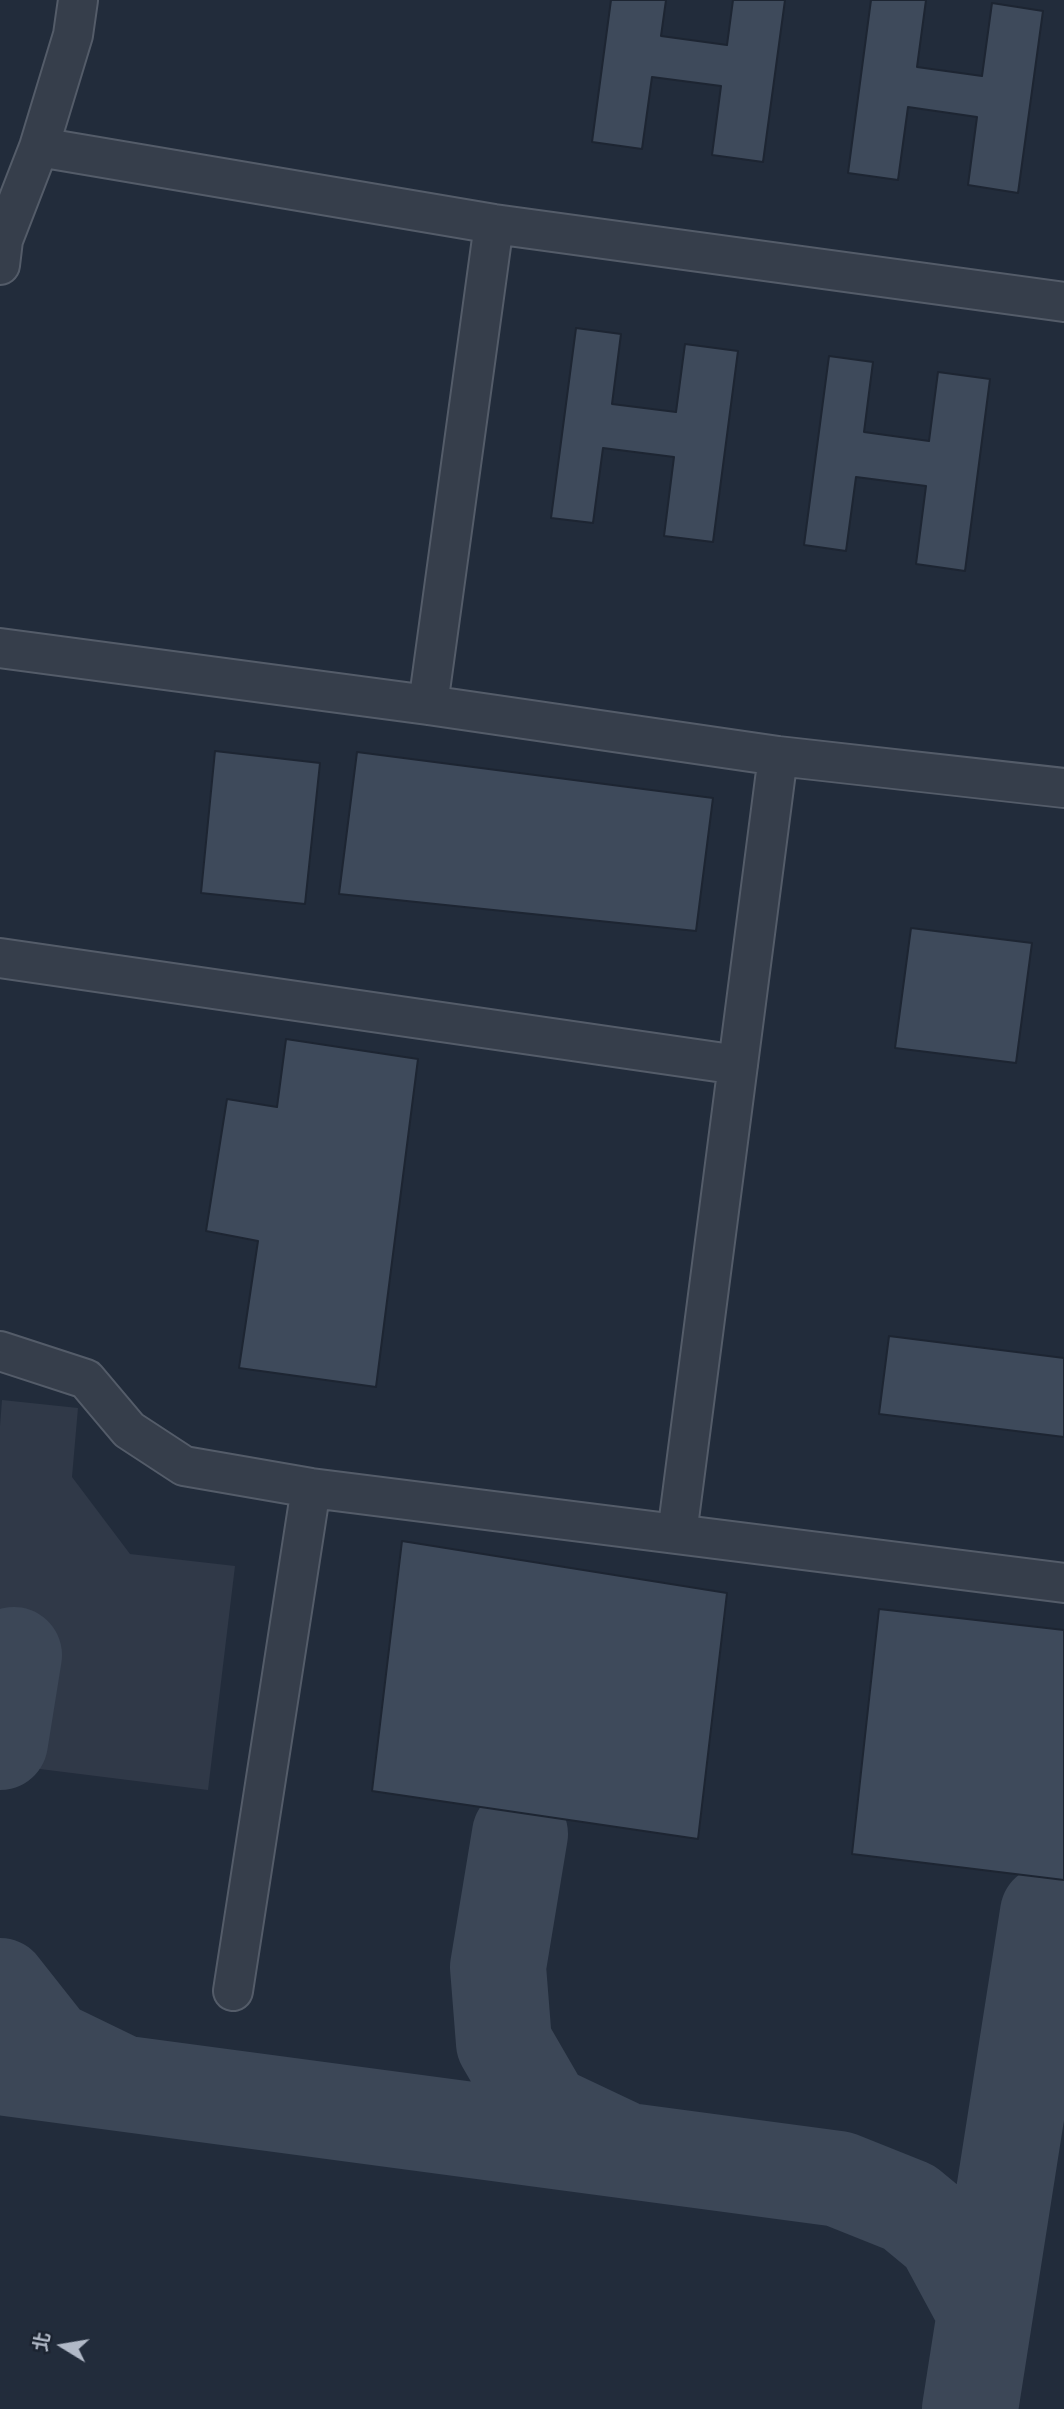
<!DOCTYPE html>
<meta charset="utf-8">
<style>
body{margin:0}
#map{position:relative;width:1064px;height:2409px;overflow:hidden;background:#222c3b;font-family:"Fira Sans Condensed","Noto Sans TC",sans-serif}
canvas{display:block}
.north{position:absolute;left:28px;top:2311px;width:70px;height:70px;-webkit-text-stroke:5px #1b2330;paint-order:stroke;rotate:281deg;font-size:19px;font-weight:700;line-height:28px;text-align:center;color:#b1b9c7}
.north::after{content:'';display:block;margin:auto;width:24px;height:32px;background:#b1b9c7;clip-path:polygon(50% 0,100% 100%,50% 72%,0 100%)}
</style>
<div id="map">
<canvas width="1064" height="2409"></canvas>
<div class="north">北</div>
</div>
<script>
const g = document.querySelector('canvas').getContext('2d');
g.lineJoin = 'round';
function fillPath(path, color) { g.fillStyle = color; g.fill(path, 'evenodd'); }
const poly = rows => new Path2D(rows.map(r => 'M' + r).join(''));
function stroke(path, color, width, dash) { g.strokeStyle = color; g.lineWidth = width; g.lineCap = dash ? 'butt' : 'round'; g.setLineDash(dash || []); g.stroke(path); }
const airport = poly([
 [2,1400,78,1408,72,1477,130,1554,235,1566,208,1790,0,1764,0,1426]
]);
const taxiway = poly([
 [0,1742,14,1655],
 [520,1834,498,1967,504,2043,544,2112,618,2147],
 [0,1986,49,2048,115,2080],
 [0,2067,839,2179,909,2207,944,2236,985,2312],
 [970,2409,1048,1913]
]);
const building = poly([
 [611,0,666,0,661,36,727,45,733,0,785,0,763,162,712,155,721,86,652,77,642,149,592,142,611,0],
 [871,0,926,0,917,67,982,76,992,3,1043,11,1018,193,968,185,977,117,908,107,898,180,848,173,871,0],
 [576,328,621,334,612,404,676,412,685,344,738,351,713,542,664,536,674,457,603,448,593,523,551,518,576,328],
 [829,356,873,362,864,432,929,441,938,372,990,379,965,571,916,564,926,486,856,477,846,551,804,545,829,356],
 [215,751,320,763,305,904,201,893,215,751],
 [357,752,713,798,696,931,339,894,357,752],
 [911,928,1032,943,1016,1063,895,1048,911,928],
 [286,1039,418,1059,376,1387,239,1368,258,1241,206,1231,227,1099,277,1107,286,1039],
 [889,1336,1064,1358,1064,1437,879,1414,889,1336],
 [402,1541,727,1593,698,1839,372,1791,402,1541],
 [879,1609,1064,1630,1064,1880,852,1854,879,1609]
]);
const minor = poly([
 [39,147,494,224,1064,302],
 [0,265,3,240,39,147,73,35,78,0],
 [0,648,428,705,778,756,1064,788],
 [428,705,494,224],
 [0,958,738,1065],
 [0,1351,86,1379,129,1430,184,1466,311,1488,1064,1583],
 [677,1534,778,756],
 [233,1991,311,1488]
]);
fillPath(airport, '#303948');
stroke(taxiway, '#3c4757', 96);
fillPath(building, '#3e4a5b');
stroke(building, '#1d2532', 2);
stroke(minor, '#545c69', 42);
stroke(minor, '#363e4b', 38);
</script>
